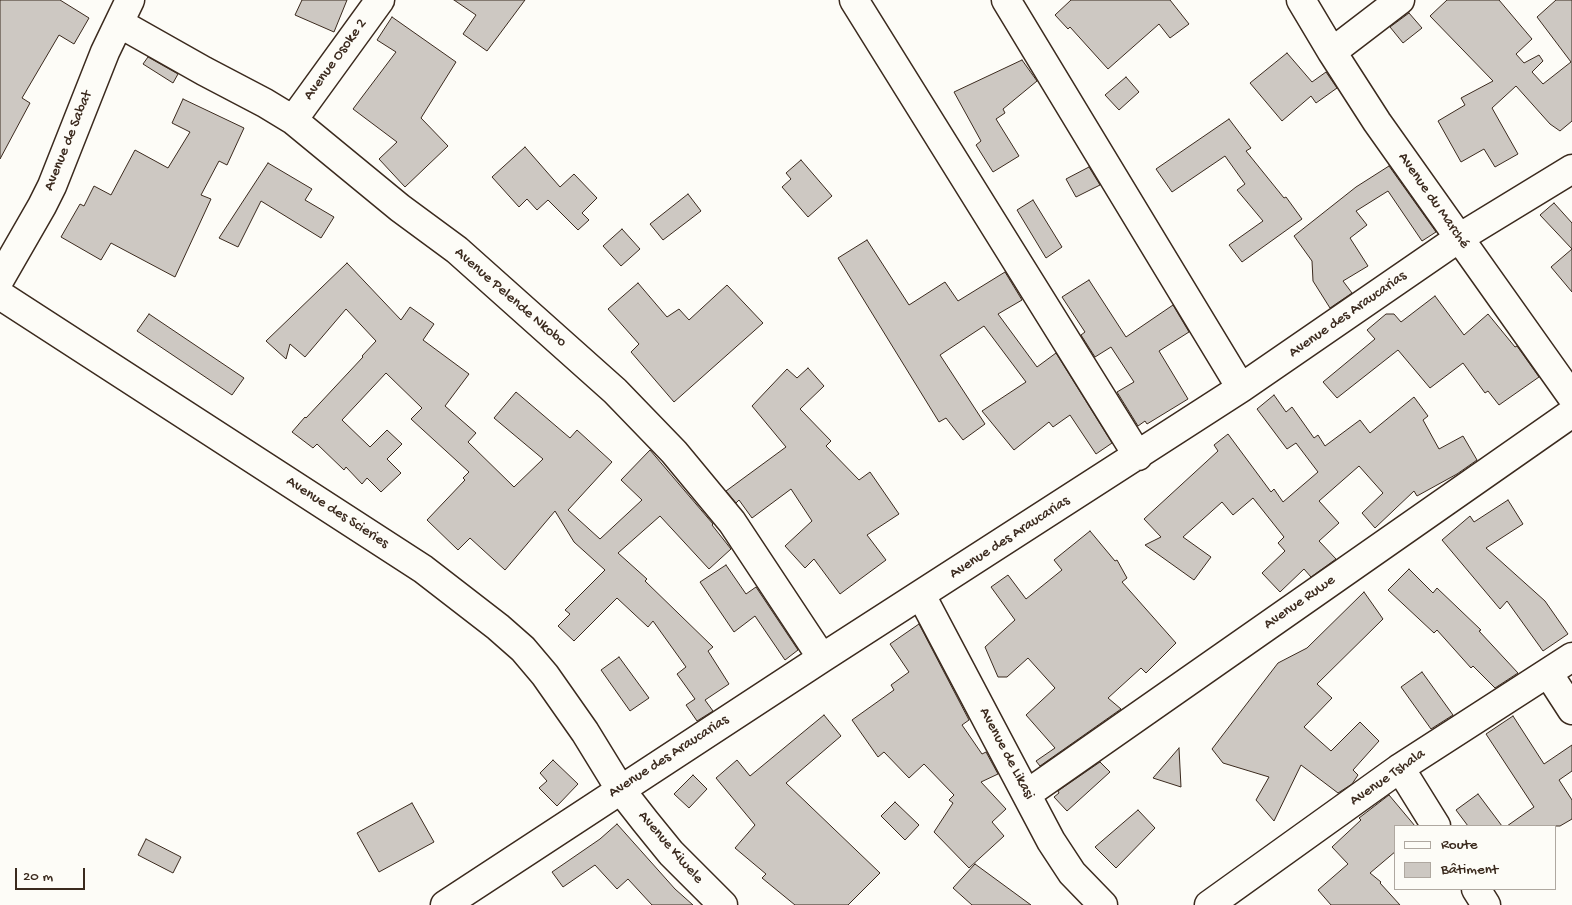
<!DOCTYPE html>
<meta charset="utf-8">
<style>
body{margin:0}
#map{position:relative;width:1572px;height:905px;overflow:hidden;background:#fdfcf7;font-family:"Gochi Hand",sans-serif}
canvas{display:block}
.legend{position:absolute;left:1394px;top:825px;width:162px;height:65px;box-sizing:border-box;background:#fdfcf7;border:1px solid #afa8a0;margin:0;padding:6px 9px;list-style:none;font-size:15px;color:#3b2a1e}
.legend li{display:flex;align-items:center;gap:10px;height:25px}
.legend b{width:25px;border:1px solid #afa8a0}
.scale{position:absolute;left:15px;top:868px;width:70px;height:22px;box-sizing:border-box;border:2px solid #3b2a1e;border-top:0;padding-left:6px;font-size:15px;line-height:18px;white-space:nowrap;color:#3b2a1e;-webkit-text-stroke:4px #fdfcf7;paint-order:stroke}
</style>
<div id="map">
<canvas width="1572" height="905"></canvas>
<ul class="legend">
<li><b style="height:6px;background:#fdfcf7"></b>Route</li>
<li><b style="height:14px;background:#cdc8c2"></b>Bâtiment</li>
</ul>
<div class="scale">20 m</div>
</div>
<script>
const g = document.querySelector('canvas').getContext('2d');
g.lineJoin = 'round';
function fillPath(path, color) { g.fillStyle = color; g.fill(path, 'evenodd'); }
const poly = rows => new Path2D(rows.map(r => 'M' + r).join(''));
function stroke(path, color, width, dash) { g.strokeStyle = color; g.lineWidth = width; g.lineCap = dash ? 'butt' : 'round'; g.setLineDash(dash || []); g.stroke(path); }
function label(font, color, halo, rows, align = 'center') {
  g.font = font + ' "Gochi Hand",sans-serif'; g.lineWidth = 5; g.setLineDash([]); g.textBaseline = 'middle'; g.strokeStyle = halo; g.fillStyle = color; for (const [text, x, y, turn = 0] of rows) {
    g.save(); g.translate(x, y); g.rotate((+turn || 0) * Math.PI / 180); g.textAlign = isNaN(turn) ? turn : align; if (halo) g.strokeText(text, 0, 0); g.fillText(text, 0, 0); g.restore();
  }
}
const building = poly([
 [0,0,60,0,89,18,74,44,59,35,22,98,30,103,0,159,0,0],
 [302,0,347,0,334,32,295,15,302,0],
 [454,0,525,0,487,51,463,34,476,15,454,0],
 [1071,0,1170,0,1189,24,1170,38,1159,24,1108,69,1070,27,1068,29,1055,15,1071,0],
 [1447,0,1499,0,1532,39,1516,54,1524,63,1539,55,1543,61,1532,72,1543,84,1571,62,1537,17,1556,0,1572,0,1572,121,1560,131,1550,124,1516,86,1492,108,1518,154,1495,167,1484,149,1461,162,1438,121,1465,105,1461,98,1493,81,1430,16,1447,0],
 [1409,13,1422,28,1403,43,1390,27,1409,13],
 [392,17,456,62,421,118,448,146,405,187,379,159,397,142,353,109,396,52,377,40,392,17],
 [1287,53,1312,82,1326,72,1337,88,1316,103,1311,96,1282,121,1250,83,1287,53],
 [148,57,178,74,173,83,143,64,148,57],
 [1022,60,1037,81,1003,109,1005,113,996,119,1019,156,993,172,976,145,981,141,954,92,1022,60],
 [1126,77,1139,92,1119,110,1105,95,1126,77],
 [183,99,244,128,227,165,219,161,201,195,211,199,175,277,111,243,101,260,61,237,80,204,84,206,94,186,111,195,135,150,168,168,190,132,172,123,183,99],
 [1229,119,1251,148,1246,151,1284,198,1286,197,1302,219,1242,262,1229,245,1263,221,1237,190,1245,184,1225,156,1172,192,1156,169,1229,119],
 [525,147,560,187,574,174,597,198,582,213,589,220,578,230,548,200,537,210,527,199,519,207,492,177,525,147],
 [801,160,832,196,808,217,782,187,791,179,786,173,801,160],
 [268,163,312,189,305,200,334,217,321,238,261,201,238,247,219,238,268,163],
 [1389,166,1436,232,1422,241,1388,191,1356,211,1367,225,1350,238,1368,266,1343,281,1352,293,1330,308,1313,281,1312,261,1294,236,1356,187,1389,166],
 [1089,167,1100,185,1076,197,1066,179,1089,167],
 [688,194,701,211,663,240,650,224,688,194],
 [1033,200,1062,247,1046,258,1017,210,1033,200],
 [1554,203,1572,223,1572,292,1551,267,1572,249,1540,215,1554,203],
 [622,229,640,249,621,266,603,246,622,229],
 [867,240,909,305,945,282,958,301,1005,272,1022,300,998,314,1037,367,1056,353,1112,443,1096,454,1070,415,1053,427,1049,422,1014,450,982,411,1026,382,984,326,940,355,985,424,963,440,946,418,939,422,838,258,867,240],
 [347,263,401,320,410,307,434,324,423,340,469,374,445,406,476,433,468,442,514,487,543,459,494,418,516,392,570,438,577,430,612,462,568,510,600,539,642,500,621,480,650,450,713,524,712,525,731,549,709,569,660,516,618,553,647,579,645,581,713,647,708,651,729,684,705,700,713,711,697,721,686,705,695,699,677,674,686,667,653,621,648,627,617,598,574,641,558,626,570,614,565,610,605,570,574,542,555,511,505,570,470,538,458,550,427,520,465,480,463,478,469,472,411,419,422,408,386,373,342,420,370,447,387,430,402,444,387,459,401,473,381,492,367,478,362,484,346,467,344,470,317,444,313,448,292,432,305,417,306,418,363,357,362,356,376,341,346,309,305,357,290,344,286,359,266,341,347,263],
 [1089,280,1126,337,1173,305,1189,332,1159,351,1188,399,1147,424,1145,421,1138,426,1117,392,1134,382,1111,347,1095,357,1081,335,1085,332,1062,297,1089,280],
 [638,283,667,317,679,309,689,320,727,285,763,323,674,402,631,352,639,344,608,309,638,283],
 [1435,296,1464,335,1488,314,1515,347,1517,346,1539,377,1499,405,1488,391,1485,393,1463,363,1430,388,1398,350,1337,398,1323,382,1375,339,1367,330,1386,314,1394,314,1401,322,1435,296],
 [149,314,244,378,232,395,137,331,149,314],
 [808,368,824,386,800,409,831,441,826,446,859,480,870,472,899,514,867,535,886,560,840,594,814,559,805,568,785,546,812,521,791,489,752,518,739,500,736,503,726,491,786,447,752,406,787,369,797,378,808,368],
 [1274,395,1286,412,1292,407,1314,438,1318,435,1325,446,1360,420,1370,433,1414,397,1428,416,1423,420,1439,449,1463,436,1477,460,1457,474,1417,496,1414,491,1375,528,1362,513,1383,493,1359,466,1319,501,1339,523,1319,541,1336,559,1311,577,1304,569,1280,592,1262,573,1285,551,1278,543,1284,537,1253,498,1233,515,1222,502,1183,537,1211,557,1194,580,1145,545,1161,537,1144,519,1218,451,1214,445,1228,434,1271,492,1274,489,1283,502,1318,472,1296,443,1287,449,1257,409,1274,395],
 [1508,500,1523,524,1486,548,1545,601,1568,634,1543,651,1507,601,1500,609,1442,540,1470,516,1474,522,1508,500],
 [1090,531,1115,561,1117,560,1127,578,1122,582,1176,643,1146,673,1141,668,1108,698,1121,709,1040,766,1036,761,1055,748,1026,715,1055,688,1028,658,1007,677,998,677,985,647,1015,620,991,587,1008,575,1026,599,1062,570,1054,560,1090,531],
 [726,565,746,594,756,587,798,650,785,660,755,616,734,632,700,582,726,565],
 [1409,569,1433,593,1437,588,1481,630,1479,631,1518,673,1495,688,1473,666,1471,668,1437,630,1434,633,1388,590,1409,569],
 [1364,592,1383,619,1317,684,1332,698,1304,727,1331,751,1360,722,1379,741,1353,770,1358,775,1352,784,1338,793,1301,765,1274,821,1256,800,1269,777,1223,763,1212,749,1278,663,1307,648,1364,592],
 [919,624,969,720,962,725,982,754,986,752,998,774,981,782,1006,809,992,822,1004,836,969,868,934,832,953,803,949,800,954,795,924,764,909,778,884,752,878,757,852,720,894,690,891,685,909,672,890,644,919,624],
 [619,657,649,698,630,711,601,670,619,657],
 [1422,672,1453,715,1431,729,1401,687,1422,672],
 [824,715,841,736,786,783,880,873,848,905,795,905,762,878,766,874,735,848,755,825,716,778,737,760,750,776,824,715],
 [1513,716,1544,764,1572,745,1572,771,1559,780,1572,800,1572,819,1560,826,1507,826,1534,807,1486,734,1513,716],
 [1179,748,1181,787,1153,778,1179,748],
 [553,760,578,784,557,806,539,788,547,781,540,773,553,760],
 [1100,762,1110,772,1067,811,1054,797,1059,793,1058,791,1100,762],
 [693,775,707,789,689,808,674,794,693,775],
 [1478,794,1502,826,1468,826,1456,810,1478,794],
 [1389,795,1415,826,1396,826,1396,851,1370,873,1381,882,1380,883,1400,905,1331,905,1318,890,1348,864,1332,847,1361,820,1359,818,1389,795],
 [895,802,919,825,905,840,881,816,895,802],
 [412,803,434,842,379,872,357,833,412,803],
 [1138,810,1155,828,1116,868,1095,847,1138,810],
 [617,824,675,889,693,905,652,905,628,879,617,889,595,865,563,887,552,872,600,839,617,824],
 [146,839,181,857,173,873,138,855,146,839],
 [975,864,1031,905,972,905,953,888,975,864]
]);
const minor = poly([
 [854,0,1138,456],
 [1006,0,1241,388],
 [1301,0,1332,52,1377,122,1572,397],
 [119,23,204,71,265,103,293,120,400,208,457,250,615,391,674,452,732,522,822,658],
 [1332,52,1400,0],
 [293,120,380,0],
 [0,279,42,206,52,186,105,52,130,0],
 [0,295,423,569,498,627,523,649,545,675,585,732,620,789,645,821,671,853,723,905],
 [921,595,1051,841,1072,873,1103,905],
 [1548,673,1572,710],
 [1400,768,1436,826],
 [1027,794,1572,413],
 [1476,889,1486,905],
 [445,905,822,658,1241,388,1459,238,1572,169],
 [1209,905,1400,768,1572,657]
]);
const streetNames = [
 ["Avenue Osoke 2",336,60,-54],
 ["Avenue de Sabat",69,141,-68],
 ["Avenue du Marché",1433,201,55],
 ["Avenue Pelende Nkobo",510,298,41],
 ["Avenue des Araucarias",1348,315,-35],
 ["Avenue des Scieries",337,513,33],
 ["Avenue des Araucarias",1010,538,-33],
 ["Avenue Ruwe",1300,603,-35],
 ["Avenue de Likasi",1006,754,62],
 ["Avenue des Araucarias",669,757,-33],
 ["Avenue Tshala",1388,778,-35],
 ["Avenue Kiwele",670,848,49]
];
fillPath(building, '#cdc8c2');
stroke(building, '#3b2a1e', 1);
stroke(minor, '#3b2a1e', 31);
stroke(minor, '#fdfcf7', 28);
label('15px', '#3b2a1e', '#fdfcf7', streetNames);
</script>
